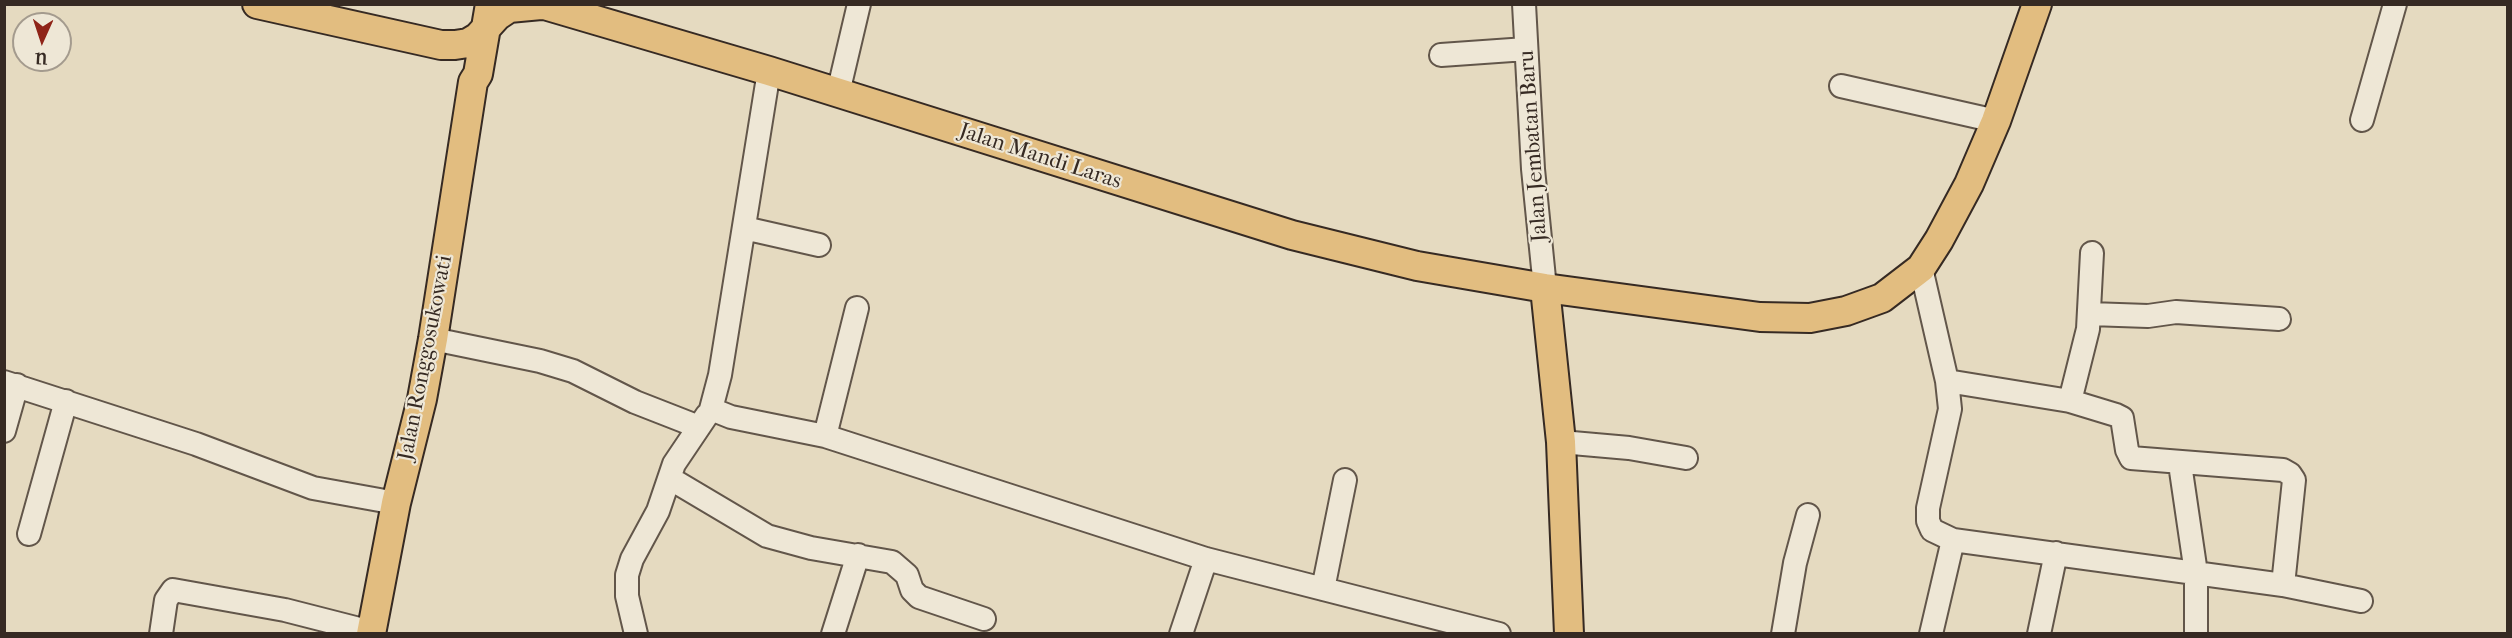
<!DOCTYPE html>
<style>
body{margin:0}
#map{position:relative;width:2512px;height:638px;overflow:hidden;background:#e5dac0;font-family:"IM FELL French Canon",serif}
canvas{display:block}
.frame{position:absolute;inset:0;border:6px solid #362a23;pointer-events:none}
.north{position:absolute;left:12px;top:12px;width:60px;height:60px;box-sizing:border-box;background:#eee7d6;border:2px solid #a49b8e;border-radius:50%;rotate:183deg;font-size:16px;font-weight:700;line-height:24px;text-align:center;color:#362a23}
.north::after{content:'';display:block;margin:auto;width:21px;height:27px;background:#8f2418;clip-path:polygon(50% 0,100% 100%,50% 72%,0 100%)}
</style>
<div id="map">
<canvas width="2512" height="638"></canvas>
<div class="frame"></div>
<div class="north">U</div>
</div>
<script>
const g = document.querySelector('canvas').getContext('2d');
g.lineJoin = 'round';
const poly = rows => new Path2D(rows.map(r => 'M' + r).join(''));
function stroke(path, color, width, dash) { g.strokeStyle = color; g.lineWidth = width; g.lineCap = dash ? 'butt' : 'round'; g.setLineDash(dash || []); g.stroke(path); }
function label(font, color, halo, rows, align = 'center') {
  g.font = font + ' "IM FELL French Canon",serif'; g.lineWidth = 4.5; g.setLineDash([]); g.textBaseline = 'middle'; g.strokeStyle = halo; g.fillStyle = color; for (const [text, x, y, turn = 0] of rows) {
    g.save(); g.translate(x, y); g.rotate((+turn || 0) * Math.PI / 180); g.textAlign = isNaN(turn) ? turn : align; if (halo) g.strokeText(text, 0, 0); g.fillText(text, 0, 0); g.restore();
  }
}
const minor = poly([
 [1524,4,1533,169,1545,288],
 [1441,55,1526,49],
 [769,71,720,375,711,409,731,417,825,436,1206,559,1499,634],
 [1841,86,1996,121],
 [838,93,859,4],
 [2362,120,2395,4],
 [744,228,819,245],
 [1921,268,1947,381,1950,409,1928,508,1928,521,1932,530,1953,540,2283,585,2361,601],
 [2090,314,2148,316,2176,312,2279,319],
 [433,339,540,361,573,371,635,402,699,427],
 [1947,381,2070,401,2116,415,2122,418,2127,450,2131,458,2283,470,2290,474,2294,480,2283,585],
 [4,382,196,444,313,488,396,503],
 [2070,401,2088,329,2092,253],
 [4,431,17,385],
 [825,436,857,308],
 [1561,442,1629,448,1686,458],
 [2180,464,2196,573,2196,634],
 [671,479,767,536,811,548,892,562,907,575,912,590,919,597,984,619],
 [29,534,66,401],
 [1323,589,1345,480],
 [161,634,166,600,173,590,285,610,371,632],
 [636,634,627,596,627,575,632,559,658,511,674,464,707,415],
 [833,634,858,555],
 [1181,634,1206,559],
 [1783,634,1795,563,1808,515],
 [1931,634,1953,540],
 [2039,634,2056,553]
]);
const major = poly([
 [257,4,441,45,455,45,468,43,478,37,497,16,509,8,541,5],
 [541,4,769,71,1292,235,1417,266,1545,288,1760,317,1810,318,1846,311,1882,298,1921,268,1939,240,1969,184,1996,121,2037,4],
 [1545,288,1561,442,1569,634],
 [371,634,396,503,422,399,433,339,473,82,478,74,490,4]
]);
const streetNames = [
 ["Jalan Jembatan Baru",1534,146,-94],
 ["Jalan Mandi Laras",1040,157,18],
 ["Jalan Ronggosukowati",426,358,-79]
];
stroke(minor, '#62564a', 26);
stroke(major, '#362a23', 32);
stroke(minor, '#eee7d6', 22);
stroke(major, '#e2bd80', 28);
label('22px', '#362a23', '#eee7d6', streetNames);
</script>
